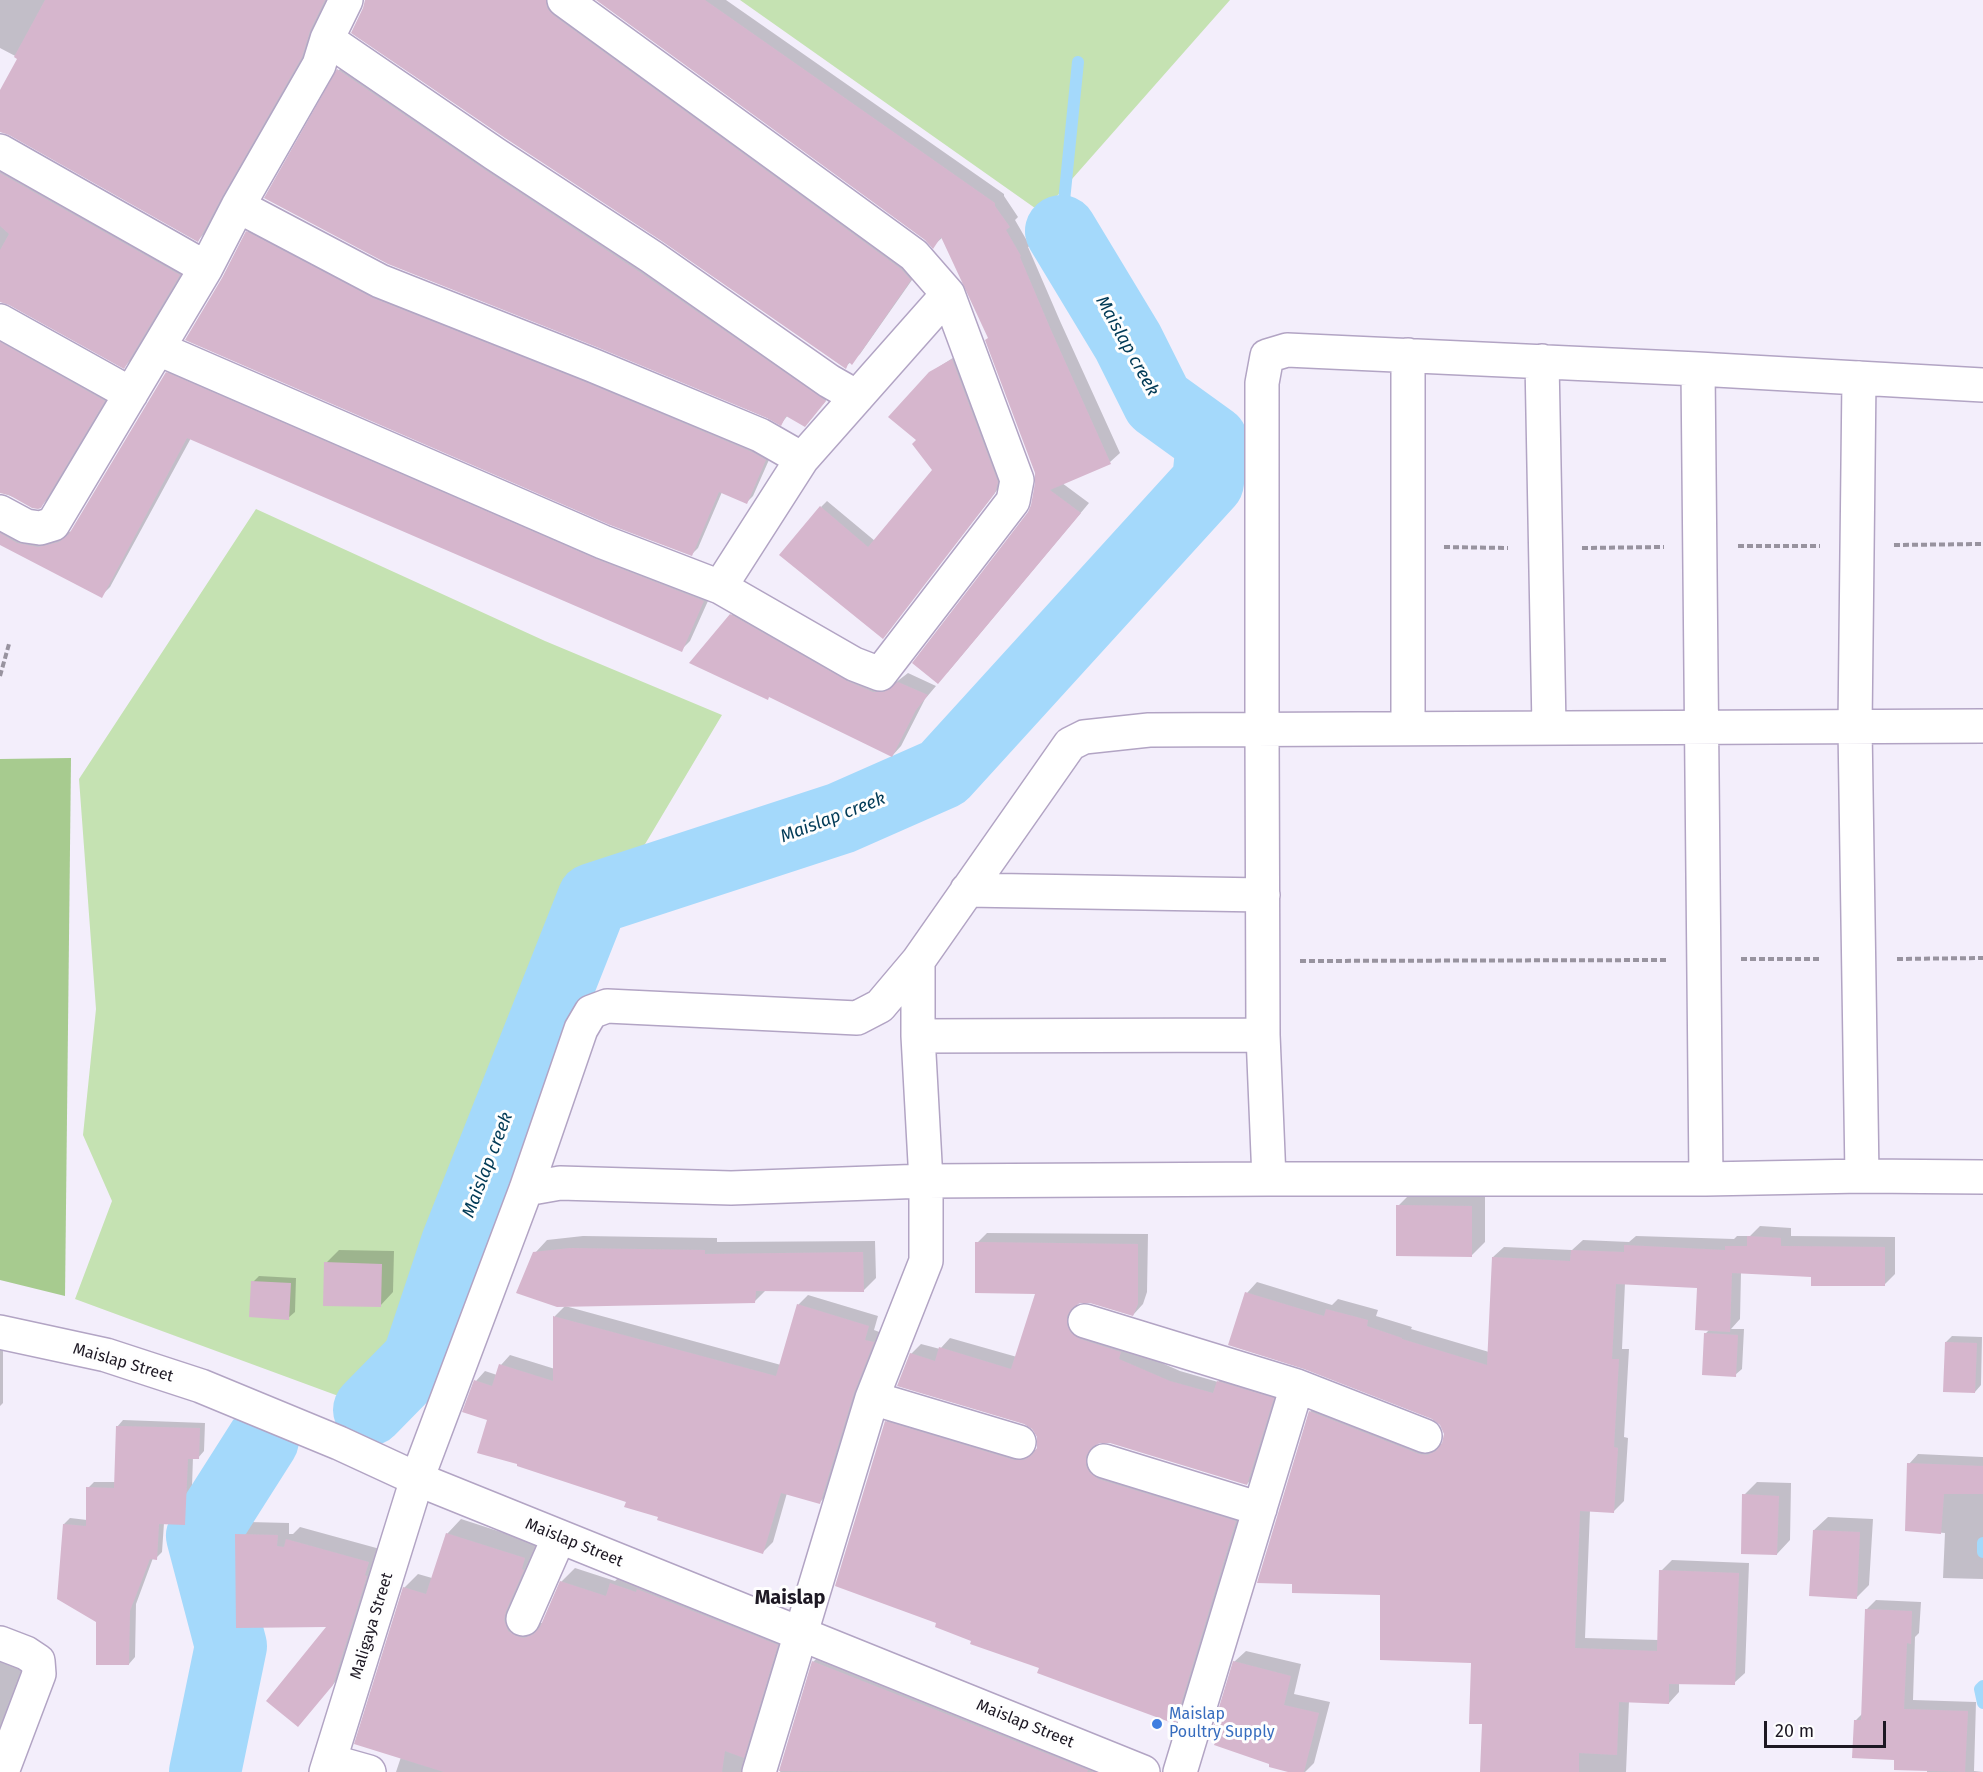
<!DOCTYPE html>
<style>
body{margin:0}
#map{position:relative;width:1983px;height:1772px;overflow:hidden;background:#f3eefb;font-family:"Fira Sans",sans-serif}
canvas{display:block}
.scale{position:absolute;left:1764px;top:1721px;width:122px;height:27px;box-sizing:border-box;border:3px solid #1d1823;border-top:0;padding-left:8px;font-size:18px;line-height:21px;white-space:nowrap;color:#1d1823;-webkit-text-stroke:4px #fefefe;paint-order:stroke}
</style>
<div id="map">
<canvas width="1983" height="1772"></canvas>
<div class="scale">20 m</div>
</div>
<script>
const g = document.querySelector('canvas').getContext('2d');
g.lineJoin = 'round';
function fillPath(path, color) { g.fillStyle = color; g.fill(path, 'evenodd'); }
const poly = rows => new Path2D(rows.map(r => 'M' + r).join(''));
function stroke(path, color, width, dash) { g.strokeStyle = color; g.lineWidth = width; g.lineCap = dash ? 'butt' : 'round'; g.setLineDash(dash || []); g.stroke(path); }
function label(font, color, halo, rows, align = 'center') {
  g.font = font + ' "Fira Sans",sans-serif'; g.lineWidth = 6; g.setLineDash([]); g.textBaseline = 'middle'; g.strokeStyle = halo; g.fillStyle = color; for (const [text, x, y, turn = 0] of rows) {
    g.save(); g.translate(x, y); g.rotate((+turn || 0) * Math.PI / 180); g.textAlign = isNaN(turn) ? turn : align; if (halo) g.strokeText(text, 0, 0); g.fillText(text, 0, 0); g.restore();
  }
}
const green = poly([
 [740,0,1230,0,1042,213],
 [256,509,545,641,722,715,539,1022,490,1181,448,1303,352,1401,75,1299,112,1201,83,1135,96,1009,79,779]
]);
const forest = poly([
 [71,758,65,1296,0,1280,0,759]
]);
const shadow = poly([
 [0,0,329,0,310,47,231,186,207,231,198,240,10,133,0,131,0,94,19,58,0,48],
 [366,0,557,0,919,270,860,354,845,367,364,9],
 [598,0,726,0,1004,194,1004,196,1018,217,1015,220,1030,246,1028,247,1060,321,1120,453,1110,462,1062,483,1089,503,947,673,1033,505,1036,473,989,337,943,237,933,246,926,239],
 [345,64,831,394,811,419,788,415,781,424,266,198,339,70],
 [0,158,188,265,133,358,124,367,10,303,0,301],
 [254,226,772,453,753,496,746,503,722,492,698,548,692,554,223,278,247,232],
 [0,328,113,391,50,497,40,507,0,492],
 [959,354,1001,485,883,637,821,507,827,501,875,541,934,470,918,440,934,370],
 [176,364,712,592,690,641,681,650,191,438,110,587,101,596,0,544,0,519,56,537,72,531,167,373],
 [740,606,883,683,895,683,908,673,936,686,925,699,901,746,892,756,770,695,731,615],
 [1411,1193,1485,1193,1485,1242,1472,1255,1398,1206],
 [1760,1226,1791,1228,1791,1236,1895,1237,1895,1274,1884,1285,1812,1276,1741,1272,1740,1319,1731,1329,1744,1329,1742,1369,1735,1375,1705,1334,1710,1329,1698,1287,1625,1283,1622,1349,1629,1349,1624,1437,1628,1438,1624,1501,1613,1512,1590,1510,1585,1638,1659,1640,1661,1571,1672,1560,1749,1563,1745,1673,1734,1683,1679,1683,1679,1692,1669,1703,1629,1701,1626,1772,1482,1772,1484,1723,1473,1662,1381,1593,1310,1412,1321,1401,1430,1444,1440,1444,1444,1443,1445,1432,1440,1423,1247,1293,1257,1282,1332,1305,1338,1299,1378,1310,1376,1316,1412,1327,1411,1329,1489,1352,1493,1257,1504,1247,1572,1250,1583,1240,1629,1242,1636,1236,1734,1239,1737,1236,1750,1236],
 [987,1233,1148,1234,1147,1292,1143,1304,1133,1315,1091,1302,1080,1301,1077,1305,1076,1314,1128,1348,1180,1371,1218,1382,1228,1372,1283,1388,1257,1474,1247,1484,1110,1442,1100,1441,1096,1445,1095,1455,1246,1511,1185,1712,1175,1722,973,1640,886,1422,896,1412,1024,1450,1035,1450,1038,1448,1039,1437,1033,1428,911,1354,921,1344,940,1349,950,1338,1017,1357,1037,1292,977,1243],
 [583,1236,717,1238,717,1242,875,1241,876,1278,863,1291,766,1290,754,1302,535,1253,547,1240],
 [339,1250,394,1251,393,1292,380,1306,326,1263],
 [259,1276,296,1278,295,1312,288,1318,253,1282],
 [808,1295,878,1316,874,1330,882,1333,830,1492,820,1502,787,1493,773,1542,763,1552,660,1516,627,1501,519,1463,489,1419,476,1381,485,1371,497,1375,501,1365,510,1355,555,1369,555,1316,565,1306,781,1365,798,1305],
 [1952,1336,1982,1337,1981,1385,1975,1392,1946,1342],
 [0,1349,3,1349,3,1403,0,1406],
 [123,1420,205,1423,204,1451,198,1458,193,1457,191,1517,185,1523,164,1523,162,1552,156,1558,153,1558,136,1604,135,1657,129,1664,98,1621,64,1524,70,1518,87,1520,88,1488,94,1482,115,1482,117,1427],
 [1918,1454,1983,1457,1983,1579,1943,1578,1945,1533,1906,1530,1909,1464],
 [1757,1482,1791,1483,1790,1540,1777,1554,1744,1495],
 [1828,1517,1873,1519,1869,1585,1856,1598,1814,1530],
 [461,1519,538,1544,530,1623,543,1623,561,1582,575,1568,615,1581,626,1570,791,1631,761,1772,396,1772,401,1757,404,1588,418,1574,432,1578,447,1534],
 [249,1522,289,1523,289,1534,293,1534,300,1527,380,1549,345,1671,297,1725,329,1626,237,1535],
 [1876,1600,1921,1602,1919,1633,1915,1637,1913,1700,1976,1702,1974,1771,1983,1772,1927,1772,1927,1770,1896,1758,1855,1721,1863,1713,1866,1610],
 [0,1647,26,1659,14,1702,0,1739],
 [828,1648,1141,1772,780,1772,813,1662],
 [1246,1651,1301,1664,1294,1694,1330,1702,1314,1763,1305,1772,1294,1772,1234,1662]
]);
const stream = poly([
 [1061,231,1078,62],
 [1983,1543,1983,1552],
 [1983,1686,1980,1689,1983,1703]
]);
const river = poly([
 [369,1410,418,1360,457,1243,593,899,841,818,943,773,1208,482,1212,441,1158,402,1128,342,1061,231],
 [205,1772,231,1646,202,1536,263,1440]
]);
const building = poly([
 [45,0,325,0,310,31,302,57,222,197,198,242,9,135,0,132,0,90,17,59,14,57],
 [365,0,546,0,547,8,553,15,901,269,911,280,852,365,849,362,846,369,663,242,505,138,351,33,363,8],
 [596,0,705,0,995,203,995,206,1010,227,1006,230,1021,256,1020,257,1051,330,1111,464,1050,490,1081,513,938,684,912,663,1028,512,1031,505,1035,483,1035,473,985,340,988,338,941,237,933,249,925,240],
 [337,69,485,170,641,273,826,401,805,427,786,416,781,426,767,418,599,348,388,264,264,198],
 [0,173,180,275,124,369,9,305,0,302,0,250,9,234,0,226],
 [246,231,373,298,585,382,752,452,766,460,747,504,719,492,692,556,610,525,185,340,222,278],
 [0,342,105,401,41,508,38,509,32,508,9,495,0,493],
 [952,359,998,482,995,493,883,639,779,555,820,506,868,547,932,470,912,444,916,440,888,417,929,372],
 [166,372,596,559,704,601,682,652,187,438,102,598,0,545,0,533,17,543,38,547,59,542,69,534],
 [730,614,847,681,873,692,884,692,898,682,928,695,916,710,892,757,769,697,768,700,689,663],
 [1396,1205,1472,1206,1472,1257,1396,1256],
 [1747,1236,1781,1238,1781,1246,1885,1247,1885,1286,1811,1286,1811,1277,1732,1273,1730,1332,1695,1330,1697,1288,1616,1284,1612,1359,1619,1359,1614,1447,1618,1448,1614,1513,1580,1511,1575,1648,1657,1651,1659,1570,1739,1573,1735,1685,1669,1684,1669,1704,1619,1702,1617,1755,1579,1753,1579,1772,1480,1772,1482,1724,1469,1724,1471,1663,1380,1660,1380,1595,1292,1593,1292,1584,1257,1583,1309,1411,1419,1454,1427,1455,1436,1451,1442,1443,1444,1434,1440,1425,1432,1419,1304,1369,1228,1345,1245,1292,1324,1316,1326,1309,1368,1320,1367,1326,1402,1338,1402,1339,1487,1365,1492,1257,1570,1261,1571,1250,1624,1252,1624,1245,1725,1250,1725,1246,1747,1246],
 [975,1242,1138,1244,1138,1304,1133,1316,1090,1303,1080,1303,1072,1308,1067,1316,1067,1325,1071,1333,1080,1339,1121,1352,1119,1359,1170,1381,1213,1393,1217,1381,1274,1398,1247,1485,1110,1443,1100,1443,1092,1447,1086,1456,1086,1466,1090,1473,1098,1479,1236,1521,1175,1724,1037,1673,1039,1668,970,1644,971,1641,935,1627,936,1623,835,1586,885,1421,1014,1460,1024,1460,1032,1455,1037,1448,1037,1437,1032,1429,1024,1424,897,1386,910,1353,935,1361,939,1347,1011,1369,1035,1294,975,1293],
 [570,1248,705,1250,705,1254,863,1252,864,1292,756,1291,755,1303,557,1307,516,1293,533,1252],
 [324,1262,382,1264,381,1307,323,1306],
 [251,1281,291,1283,289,1320,249,1317],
 [797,1304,869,1326,865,1340,874,1342,854,1393,820,1504,781,1493,763,1554,657,1520,658,1517,624,1507,626,1502,517,1466,517,1464,477,1453,487,1420,462,1412,474,1380,492,1386,499,1364,553,1381,553,1316,776,1376],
 [1704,1333,1738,1335,1736,1377,1702,1375],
 [1945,1342,1977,1343,1975,1393,1943,1392],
 [116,1426,200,1428,199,1459,188,1459,185,1525,159,1524,157,1560,150,1559,130,1611,129,1665,96,1665,96,1622,57,1599,63,1524,86,1526,86,1487,114,1488],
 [1907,1463,1983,1466,1983,1494,1944,1494,1941,1534,1905,1531],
 [1742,1494,1779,1496,1777,1555,1741,1554],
 [1813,1530,1860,1532,1857,1599,1809,1596],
 [446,1533,525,1558,522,1569,524,1570,506,1611,504,1620,508,1631,516,1636,524,1638,534,1634,540,1627,560,1581,606,1596,610,1583,636,1592,637,1589,778,1645,744,1758,725,1751,722,1772,444,1772,354,1744,403,1587,426,1594],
 [235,1534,278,1535,277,1546,284,1547,286,1539,369,1562,365,1575,367,1576,333,1685,298,1727,266,1701,326,1627,236,1628],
 [1865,1609,1912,1611,1911,1644,1907,1643,1904,1709,1968,1711,1965,1772,1894,1770,1894,1760,1852,1758,1854,1720,1861,1720],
 [812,1661,1088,1770,1087,1772,779,1771],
 [1233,1661,1291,1676,1284,1705,1319,1713,1304,1772,1288,1772,1269,1767,1269,1764,1214,1745,1216,1739,1210,1737]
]);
const path = poly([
 [1894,545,1983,544],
 [1738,546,1820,546],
 [1444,547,1508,548],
 [1582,548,1664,547],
 [0,676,9,644],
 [1741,959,1820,959],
 [1897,959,1983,958],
 [1300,961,1667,960]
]);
const minor = poly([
 [564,0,914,255,948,294,1017,480,1013,501,880,674,854,664,720,587],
 [327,39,495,154,652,257,829,381,857,397],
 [0,151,206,268],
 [238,206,380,281,592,365,760,435,802,459],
 [0,321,131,394],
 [159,349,603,542,720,587,802,459,948,294],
 [1408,355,1408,728],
 [1542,361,1549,727],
 [1698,369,1706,1179],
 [1859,378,1855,727,1862,1176],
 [0,512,26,526,40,528,53,524,206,268,238,206,319,65,327,39,346,0],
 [967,890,1263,895],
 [918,1036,1263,1035],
 [1269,1179,1263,1035,1262,730,1262,383,1267,356,1287,350,1698,369,1983,385],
 [526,1189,560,1183,731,1188,926,1181,1269,1179,1706,1179,1862,1176,1983,1177],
 [1085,1321,1297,1386,1425,1436],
 [872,1398,1019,1442],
 [1104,1461,1260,1509],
 [523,1619,559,1537],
 [0,1643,26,1653,38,1661,39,1674,2,1772],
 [330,1761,369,1772],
 [326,1772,417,1479,526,1189,581,1029,591,1012,607,1006,857,1018,880,1006,918,961,1070,744,1084,737,1149,730,1983,726],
 [759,1772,872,1398,926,1261,926,1181,918,1036,918,961],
 [1180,1772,1297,1386]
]);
const major = poly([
 [0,1332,106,1355,201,1386,339,1443,417,1479,1143,1772]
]);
const markers = [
 [1157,1724,6,"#3f7fe0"]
];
const streetNames = [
 ["Maislap Street",123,1363,16],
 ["Maislap Street",574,1543,22],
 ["Maligaya Street",372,1626,-73],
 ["Maislap Street",1025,1724,22]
];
const shopNames = [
 ["Maislap",1169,1715],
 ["Poultry Supply",1169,1733]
];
const waterNames = [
 ["Maislap creek",1127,346,61],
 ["Maislap creek",833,818,-21],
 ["Maislap creek",488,1165,-69]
];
const quarterNames = [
 ["Maislap",790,1598]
];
fillPath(green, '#c5e2b2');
fillPath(forest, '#a7cb8f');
fillPath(shadow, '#0003');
stroke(stream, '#a4d9fb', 12);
stroke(river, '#a4d9fb', 72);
fillPath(building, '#d6b6cd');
stroke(minor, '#b2a4c4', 36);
stroke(major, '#b2a4c4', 36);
stroke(path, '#98939f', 4, [6, 3]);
stroke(minor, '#fff', 33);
stroke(major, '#fff', 33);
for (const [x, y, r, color] of markers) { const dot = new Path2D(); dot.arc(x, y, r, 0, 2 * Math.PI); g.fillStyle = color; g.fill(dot); stroke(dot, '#fefefe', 2); }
label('16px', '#1d1823', '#fefefe', streetNames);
label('16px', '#366cbe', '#fefefe', shopNames, 'left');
label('italic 18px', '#013a56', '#fefefe', waterNames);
label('bold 20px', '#1d1823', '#fefefe', quarterNames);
</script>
